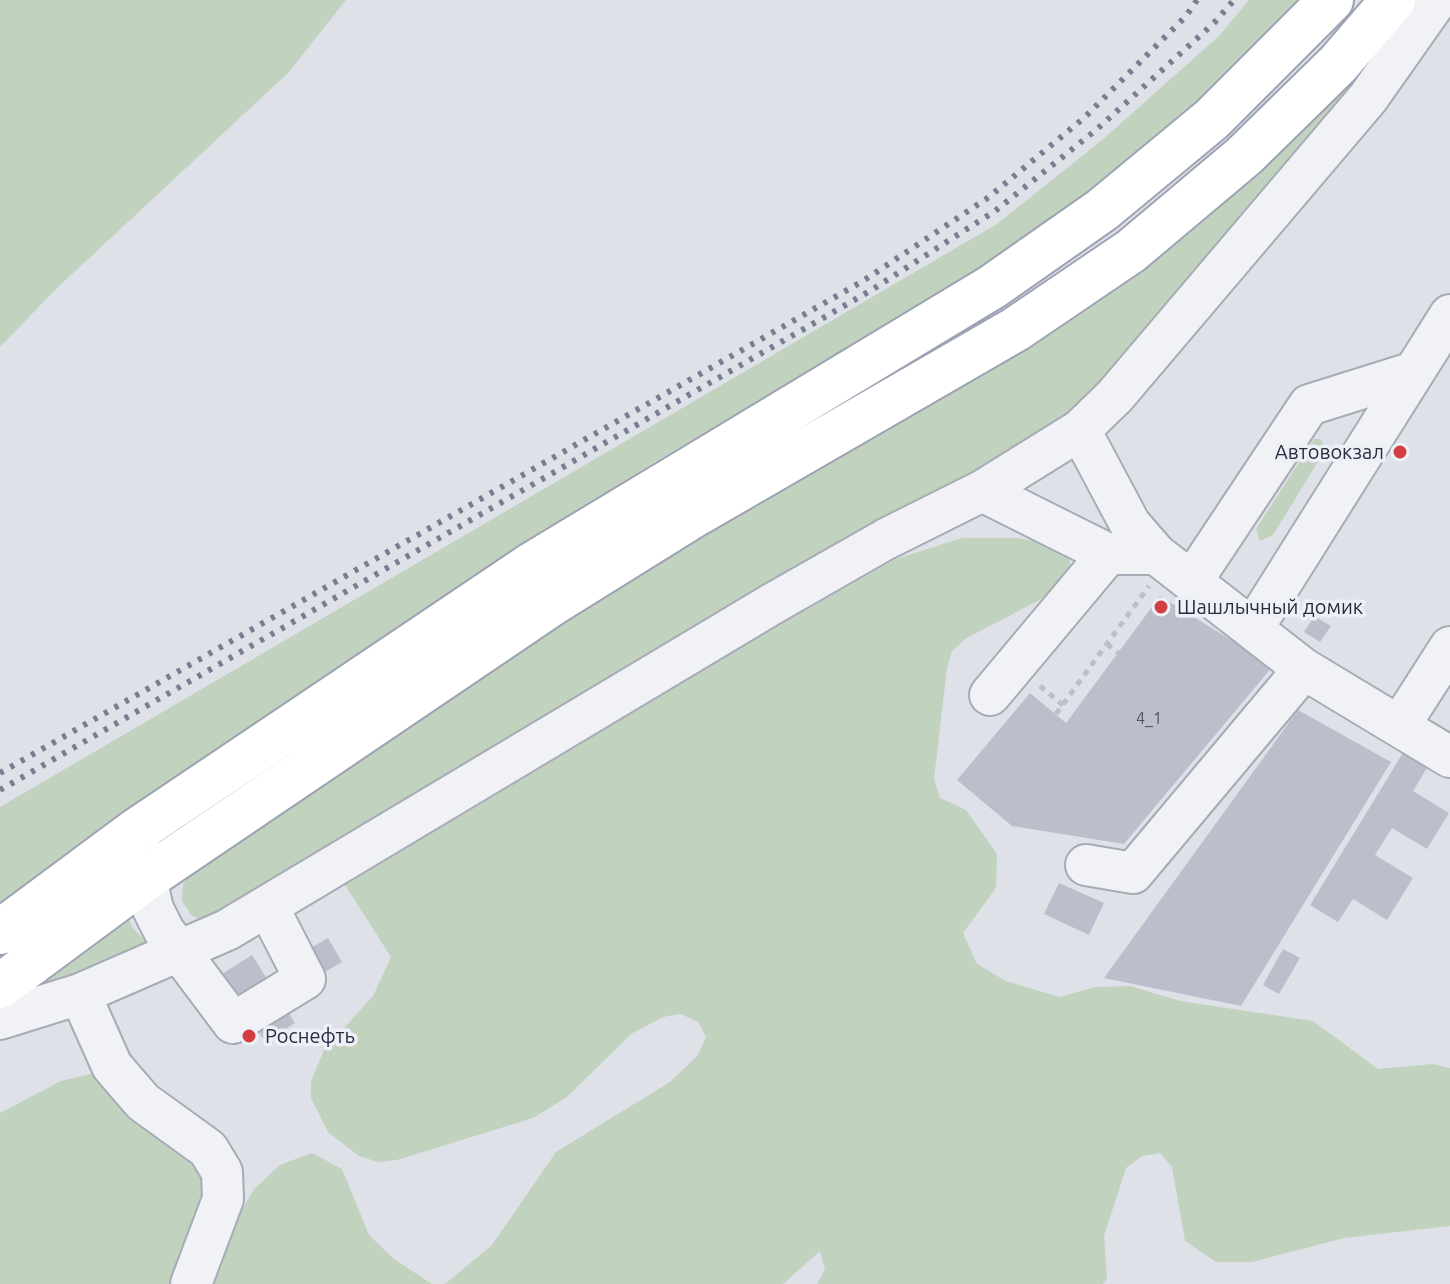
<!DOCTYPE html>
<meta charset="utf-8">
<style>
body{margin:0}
canvas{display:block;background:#dee1e8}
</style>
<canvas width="1450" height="1284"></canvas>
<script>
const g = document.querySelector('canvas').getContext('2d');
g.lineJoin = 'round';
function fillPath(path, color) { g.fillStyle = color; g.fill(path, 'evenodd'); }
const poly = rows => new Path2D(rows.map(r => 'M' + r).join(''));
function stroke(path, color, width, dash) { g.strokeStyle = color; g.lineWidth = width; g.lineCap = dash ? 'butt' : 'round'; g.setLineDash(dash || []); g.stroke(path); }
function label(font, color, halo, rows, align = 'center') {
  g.font = font + ' Ubuntu,sans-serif'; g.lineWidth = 7; g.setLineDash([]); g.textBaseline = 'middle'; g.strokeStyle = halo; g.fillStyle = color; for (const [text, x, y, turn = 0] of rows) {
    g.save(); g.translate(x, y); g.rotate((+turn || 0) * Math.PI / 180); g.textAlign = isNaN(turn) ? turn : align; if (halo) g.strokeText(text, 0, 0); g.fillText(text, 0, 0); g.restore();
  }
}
const green = poly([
 [0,0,346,0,288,73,57,288,0,347],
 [1249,0,1305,0,1260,49,1106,180,986,269,656,461,521,546,0,913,0,807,997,224,1101,141,1219,36],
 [1425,0,1137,345,1073,413,990,468,206,922,192,916,182,901,183,884,192,871,576,607,885,423],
 [1314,439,1320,439,1324,445,1324,452,1273,535,1260,541,1256,529],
 [962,538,1018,538,1053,545,1067,555,1073,571,1047,596,965,639,952,651,947,668,934,779,940,798,966,810,997,854,996,888,963,933,977,964,1006,981,1059,997,1096,987,1130,986,1180,1001,1313,1021,1378,1069,1432,1064,1450,1068,1450,1226,1344,1238,1252,1262,1216,1262,1185,1241,1172,1167,1160,1153,1142,1156,1126,1168,1104,1236,1107,1278,1103,1284,817,1284,825,1269,820,1251,783,1284,445,1284,492,1245,556,1152,670,1082,698,1055,706,1037,698,1022,681,1014,663,1017,631,1034,567,1097,533,1118,397,1160,378,1162,359,1156,328,1132,311,1098,311,1081,324,1050,373,996,391,957,345,885,788,620,896,559],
 [127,914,132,927,149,945,19,999],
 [95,1073,156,1137,196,1160,206,1193,204,1212,169,1284,0,1284,0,1113,61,1081],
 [312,1153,342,1169,369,1235,394,1259,432,1284,207,1284,225,1239,254,1189,280,1165]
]);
const building = poly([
 [1160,596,1273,666,1124,844,1012,826,957,780,1030,693,1066,723],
 [1314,616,1331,626,1320,642,1304,632],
 [1298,710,1391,762,1241,1006,1104,978],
 [1406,748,1430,763,1413,791,1449,813,1427,849,1392,828,1375,855,1413,878,1387,920,1353,899,1338,922,1310,905],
 [1059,883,1104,903,1089,935,1044,914],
 [328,938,342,962,323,973,309,949],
 [1283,949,1300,958,1279,994,1263,985],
 [252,955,295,1023,265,1042,222,974]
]);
const path = poly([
 [1107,644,1118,653],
 [1040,686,1063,705],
 [1056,714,1149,586]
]);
const minor = poly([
 [1437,0,1368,98,1115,396,1080,430,1130,524,1156,554,1304,669,1450,757],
 [982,491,1108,554,1156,554],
 [1192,581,1309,405,1414,372],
 [1253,628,1450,315],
 [990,695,1108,554],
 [1400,725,1450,647],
 [139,847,153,909,164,931,233,1023,305,979,268,907],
 [1086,865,1133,873,1304,669],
 [80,994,112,1066,143,1102,208,1149,222,1172,223,1199,191,1284],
 [0,1019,80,994,227,930,772,604,886,539,982,491,1080,430]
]);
const major = poly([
 [0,932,136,831,533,564,992,287,1102,210,1212,119,1331,0],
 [0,986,146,878,554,602,689,518,1016,329,1131,251,1244,156,1338,64,1393,0]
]);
const rail = poly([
 [0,773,863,281,989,197,1085,117,1186,16,1197,0],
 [0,790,870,291,995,211,1096,130,1214,23,1234,0]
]);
const markers = [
 [1400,452,8,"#d13f42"],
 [1161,607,8,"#d13f42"],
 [249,1036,8,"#d13f42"]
];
const numberNames = [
 ["4_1",1149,719]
];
const poiNames = [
 ["Автовокзал",1384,452,"right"],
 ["Шашлычный домик",1177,607],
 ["Роснефть",265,1036]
];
fillPath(green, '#c1d2bf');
fillPath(building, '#bbbfcb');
stroke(minor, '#a7abb5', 44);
stroke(major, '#9da3b4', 48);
stroke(path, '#bcbfc6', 5, [6, 6]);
stroke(minor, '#f1f2f6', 40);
stroke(major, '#fff', 44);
stroke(rail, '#777e92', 6, [4, 8]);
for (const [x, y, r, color] of markers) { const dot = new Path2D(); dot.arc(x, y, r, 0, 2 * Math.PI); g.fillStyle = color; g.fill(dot); stroke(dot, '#edf0f6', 3); }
label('16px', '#4c5262', null, numberNames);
label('20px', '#272d3f', '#edf0f6', poiNames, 'left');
</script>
